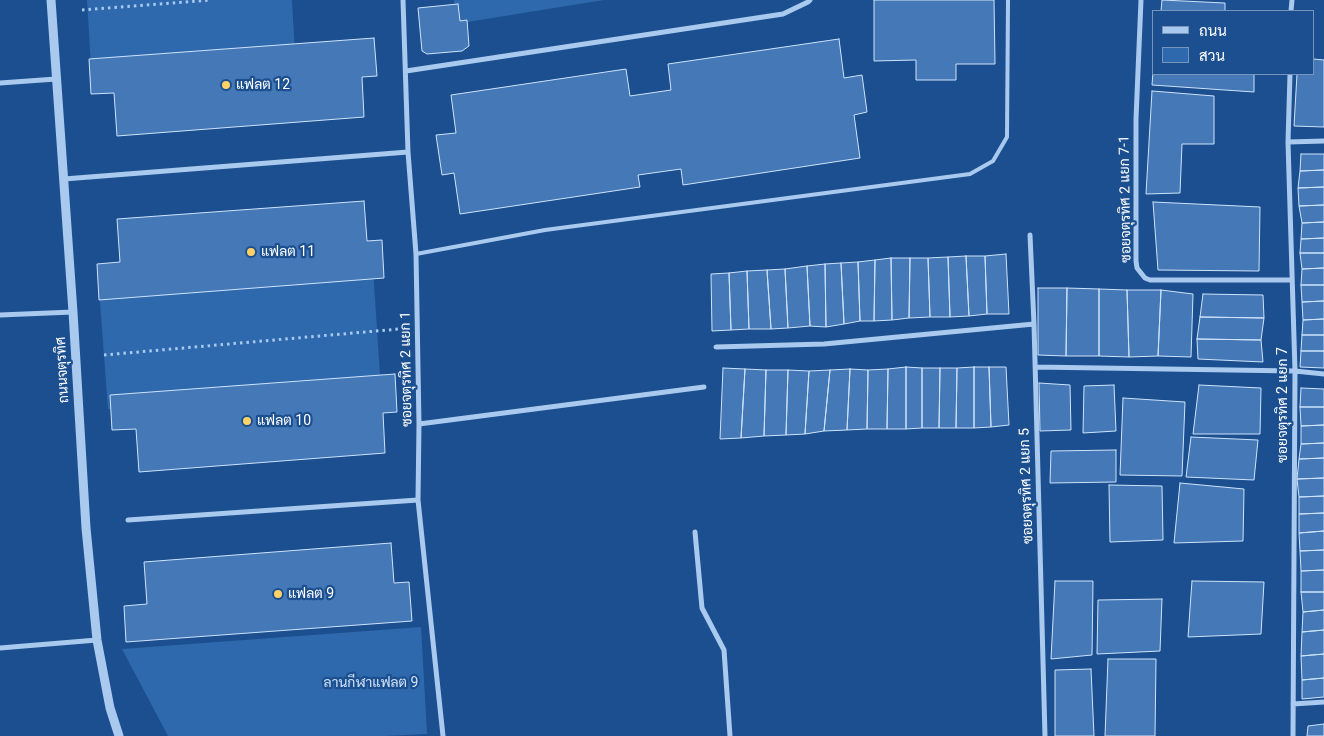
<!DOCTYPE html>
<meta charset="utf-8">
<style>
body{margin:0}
#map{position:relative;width:1324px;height:736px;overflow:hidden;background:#1b4f8f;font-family:Roboto,Sarabun,sans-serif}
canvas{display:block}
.legend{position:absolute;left:1152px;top:10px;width:162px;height:65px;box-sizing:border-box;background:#1b4f8f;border:1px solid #7695bc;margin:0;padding:6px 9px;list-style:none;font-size:15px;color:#fff}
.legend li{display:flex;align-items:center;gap:10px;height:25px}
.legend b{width:25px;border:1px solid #7695bc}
</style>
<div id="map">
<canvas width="1324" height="736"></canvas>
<ul class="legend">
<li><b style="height:6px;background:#a9c9ee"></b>ถนน</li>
<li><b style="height:14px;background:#2e69ad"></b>สวน</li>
</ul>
</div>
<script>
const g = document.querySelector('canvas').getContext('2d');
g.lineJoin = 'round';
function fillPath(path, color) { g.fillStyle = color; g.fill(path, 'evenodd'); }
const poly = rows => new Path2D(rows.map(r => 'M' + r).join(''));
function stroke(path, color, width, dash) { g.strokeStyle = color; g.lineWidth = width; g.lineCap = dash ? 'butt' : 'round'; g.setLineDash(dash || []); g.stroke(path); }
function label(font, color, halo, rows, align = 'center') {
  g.font = font + ' Roboto,Sarabun,sans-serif'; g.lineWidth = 4.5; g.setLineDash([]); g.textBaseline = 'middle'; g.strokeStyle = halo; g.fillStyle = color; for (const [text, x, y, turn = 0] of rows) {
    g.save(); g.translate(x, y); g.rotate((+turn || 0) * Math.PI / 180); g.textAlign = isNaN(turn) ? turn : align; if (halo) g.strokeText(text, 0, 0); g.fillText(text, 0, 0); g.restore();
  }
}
const green = poly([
 [87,0,292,0,295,54,91,66],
 [454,0,604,0,455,24],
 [373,269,381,390,108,409,99,289],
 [421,627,427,734,384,736,168,736,122,649]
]);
const building = poly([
 [874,0,994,0,995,64,956,64,956,80,916,80,916,60,874,61,874,0],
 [1162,0,1225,3,1225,11,1161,11,1162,0],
 [458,4,460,21,467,20,469,46,462,51,427,54,422,51,418,8,458,4],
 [374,38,377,76,362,77,364,117,117,136,114,93,91,94,89,59,374,38],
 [839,39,844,78,862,75,867,112,854,115,860,158,683,185,681,169,638,175,640,187,460,214,454,173,442,175,436,135,456,133,451,95,626,69,630,96,671,90,668,64,839,39],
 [1313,59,1324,60,1324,127,1294,126,1297,74,1313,74,1313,59],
 [1153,72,1153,74,1254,74,1254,92,1152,85,1153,72],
 [1152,91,1214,96,1214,144,1182,144,1180,193,1146,194,1152,91],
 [1301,154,1324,154,1324,170,1300,171,1301,154],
 [1324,170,1324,187,1298,188,1300,171,1324,170],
 [1324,187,1324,205,1299,206,1298,188,1324,187],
 [364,201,367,241,382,240,384,278,99,300,97,264,120,262,117,219,364,201],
 [1153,202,1260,207,1259,271,1158,270,1153,202],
 [1324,205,1324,222,1302,223,1299,206,1324,205],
 [1324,222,1324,238,1301,239,1302,223,1324,222],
 [1324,238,1324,253,1300,253,1301,239,1324,238],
 [1300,253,1324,253,1324,268,1302,269,1300,253],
 [1006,254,1009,314,987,314,985,256,1006,254],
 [966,256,985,256,987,314,969,316,966,256],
 [966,256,969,316,950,317,948,257,966,256],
 [948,257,950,317,930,317,928,258,948,257],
 [891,258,910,258,909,318,892,320,891,258],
 [891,258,892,320,874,321,875,260,891,258],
 [910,258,928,258,930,317,909,318,910,258],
 [875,260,874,321,860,321,858,262,875,260],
 [858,262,860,321,844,324,841,263,858,262],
 [841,263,844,324,826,327,825,264,841,263],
 [825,264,826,327,810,326,807,266,825,264],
 [807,266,810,326,788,328,785,269,807,266],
 [1324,268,1324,285,1301,285,1302,269,1324,268],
 [785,269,788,328,771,329,767,270,785,269],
 [767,270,771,329,749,329,747,271,767,270],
 [747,271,749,329,731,330,729,273,747,271],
 [729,273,731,330,712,331,711,274,729,273],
 [1301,285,1324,285,1324,301,1302,302,1301,285],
 [1038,288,1067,288,1066,356,1038,355,1038,288],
 [1067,288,1099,289,1099,356,1066,356,1067,288],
 [1099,289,1127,290,1129,357,1099,356,1099,289],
 [1127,290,1161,290,1158,356,1129,357,1127,290],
 [1161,290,1193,294,1191,357,1158,356,1161,290],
 [1203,294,1263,295,1264,318,1200,317,1203,294],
 [1324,301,1324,319,1303,320,1302,302,1324,301],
 [1200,317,1264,318,1261,340,1197,339,1200,317],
 [1324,319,1324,335,1302,335,1303,320,1324,319],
 [1302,335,1324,335,1324,351,1301,351,1302,335],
 [1197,339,1261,340,1263,362,1198,359,1197,339],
 [1301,351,1324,351,1324,368,1300,367,1301,351],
 [906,367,922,368,922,428,906,429,906,367],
 [906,367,906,429,887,429,888,369,906,367],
 [974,367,989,367,991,427,974,428,974,367],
 [974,367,974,428,956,428,957,368,974,367],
 [989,367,1006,367,1009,425,991,427,989,367],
 [723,368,745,369,741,438,720,439,723,368],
 [922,368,940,368,939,428,922,428,922,368],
 [940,368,957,368,956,428,939,428,940,368],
 [745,369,766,370,764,436,741,438,745,369],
 [850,369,868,370,867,429,847,430,850,369],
 [850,369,847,430,824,431,830,370,850,369],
 [888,369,887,429,867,429,868,370,888,369],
 [766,370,788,370,786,435,764,436,766,370],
 [788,370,809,371,805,434,786,435,788,370],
 [830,370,824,431,805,434,809,371,830,370],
 [395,374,397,412,383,413,385,453,139,472,136,429,112,430,110,395,395,374],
 [1039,383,1070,385,1071,430,1040,431,1039,383],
 [1114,385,1116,431,1083,433,1084,386,1114,385],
 [1199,385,1261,388,1260,434,1193,434,1199,385],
 [1301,388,1324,389,1324,407,1300,407,1301,388],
 [1123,398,1185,402,1182,476,1120,475,1123,398],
 [1300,407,1324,407,1324,425,1301,426,1300,407],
 [1324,425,1324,443,1301,444,1301,426,1324,425],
 [1191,437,1258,440,1254,480,1186,477,1191,437],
 [1324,443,1324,458,1299,459,1301,444,1324,443],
 [1116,450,1116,482,1050,483,1051,451,1116,450],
 [1324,458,1324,478,1297,479,1299,459,1324,458],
 [1324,478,1324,496,1299,497,1297,479,1324,478],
 [1180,483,1244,489,1243,541,1174,543,1180,483],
 [1109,485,1162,486,1163,540,1110,542,1109,485],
 [1324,496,1324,513,1299,514,1299,497,1324,496],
 [1324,513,1324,531,1299,533,1299,514,1324,513],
 [1324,531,1324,550,1300,551,1299,533,1324,531],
 [391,543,394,583,409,582,412,621,126,642,124,606,147,604,144,562,391,543],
 [1324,550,1324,570,1301,571,1300,551,1324,550],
 [1324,570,1324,592,1301,592,1301,571,1324,570],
 [1055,581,1093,581,1092,655,1051,659,1055,581],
 [1192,581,1264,582,1261,634,1188,637,1192,581],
 [1301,592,1324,592,1324,610,1303,612,1301,592],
 [1162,599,1160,651,1097,654,1098,600,1162,599],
 [1324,610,1324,630,1302,632,1303,612,1324,610],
 [1324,630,1324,654,1301,656,1302,632,1324,630],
 [1324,654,1324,678,1302,680,1301,656,1324,654],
 [1108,659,1156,659,1155,736,1105,736,1108,659],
 [1091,669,1094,736,1055,736,1055,670,1091,669],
 [1324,678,1324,697,1302,699,1302,680,1324,678],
 [1324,724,1324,736,1307,736,1308,726,1324,724]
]);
const path = poly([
 [82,10,211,0],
 [104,355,399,329]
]);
const service = poly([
 [416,254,545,230,970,174,993,161,1007,137,1008,0]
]);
const minor = poly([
 [403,0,408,152,416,254,419,424,418,500,443,736],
 [1141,0,1136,119,1136,261,1137,268,1145,278,1150,280,1292,280],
 [1291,11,1292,0],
 [406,71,783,14,808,2,810,0],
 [1290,74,1288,142,1295,371,1293,736],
 [0,83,56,79],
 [1288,142,1324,141],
 [64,179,408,152],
 [1030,235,1034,324,1045,736],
 [0,315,73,312],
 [716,347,824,344,1034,324],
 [1035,367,1295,371,1324,374],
 [419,424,704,387],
 [128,520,418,500],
 [695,532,702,608,724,650,730,736],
 [0,648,97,640],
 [1293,704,1324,702]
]);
const tertiary = poly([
 [51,0,73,312,86,528,97,640,110,708,119,736]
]);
const markers = [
 [226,85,5,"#ffd166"],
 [251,252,5,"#ffd166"],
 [247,421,5,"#ffd166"],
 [278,594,5,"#ffd166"]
];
const poiNames = [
 ["แฟลต 12",236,85],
 ["แฟลต 11",261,252],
 ["แฟลต 10",257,421],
 ["แฟลต 9",288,594]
];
const streetNames = [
 ["ซอยจตุรทิศ 2 แยก 7-1",1126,199,-91],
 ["ซอยจตุรทิศ 2 แยก 1",407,369,-91],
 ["ถนนจตุรทิศ",63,370,-93],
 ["ซอยจตุรทิศ 2 แยก 7",1283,405,-90],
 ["ซอยจตุรทิศ 2 แยก 5",1027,486,-92]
];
const parkNames = [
 ["ลานกีฬาแฟลต 9",371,683]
];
fillPath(green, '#2e69ad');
fillPath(building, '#4478b7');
stroke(building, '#cfe3fa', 1);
stroke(path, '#a9c9ee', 3, [2.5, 4]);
stroke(service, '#a9c9ee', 4);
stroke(minor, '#a9c9ee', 5);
stroke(tertiary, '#a9c9ee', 9);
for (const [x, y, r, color] of markers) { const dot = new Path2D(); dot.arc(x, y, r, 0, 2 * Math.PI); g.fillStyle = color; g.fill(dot); stroke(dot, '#1b4f8f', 2); }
label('14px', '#fff', '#1b4f8f', poiNames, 'left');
label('14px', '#fff', '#1b4f8f', streetNames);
label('14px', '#cfe3fa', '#1b4f8f', parkNames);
</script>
